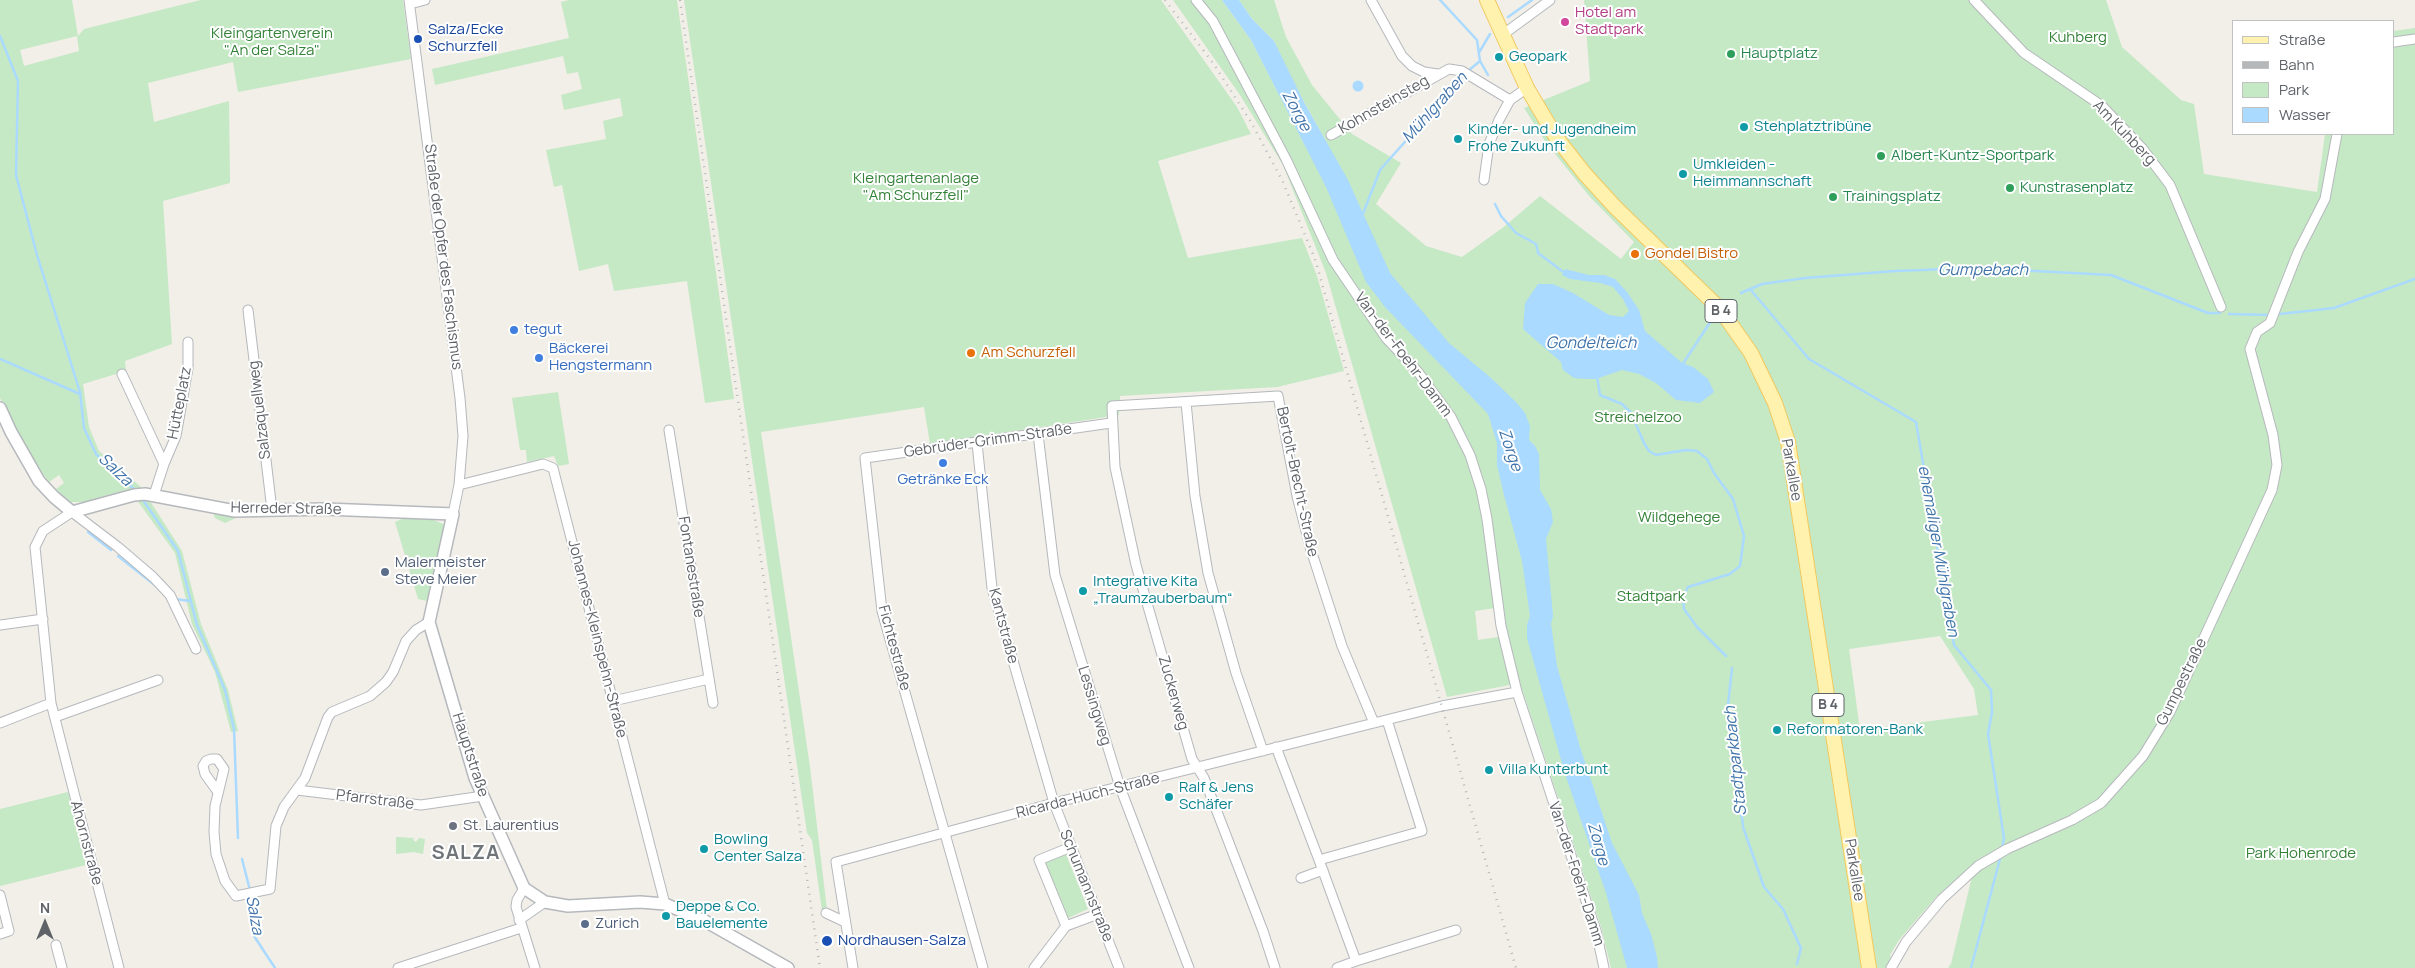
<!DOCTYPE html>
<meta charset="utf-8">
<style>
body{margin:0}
#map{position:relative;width:2415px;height:968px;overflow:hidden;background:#f1efe8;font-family:Manrope,sans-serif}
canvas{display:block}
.legend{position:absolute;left:2232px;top:20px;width:162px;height:115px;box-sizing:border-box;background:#fff;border:1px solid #bfc1c3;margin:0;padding:6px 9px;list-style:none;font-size:15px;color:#5f6368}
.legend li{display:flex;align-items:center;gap:10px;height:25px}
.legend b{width:25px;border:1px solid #bfc1c3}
.north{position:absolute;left:20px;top:898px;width:50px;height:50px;-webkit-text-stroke:4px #fff;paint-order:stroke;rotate:0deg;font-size:14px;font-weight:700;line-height:20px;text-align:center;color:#5f6368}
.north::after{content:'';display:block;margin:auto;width:18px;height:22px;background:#5f6368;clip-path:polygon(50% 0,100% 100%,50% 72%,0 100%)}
</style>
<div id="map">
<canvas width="2415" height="968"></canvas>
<ul class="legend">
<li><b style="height:6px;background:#fff2af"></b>Straße</li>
<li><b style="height:6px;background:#b6b7b8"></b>Bahn</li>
<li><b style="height:14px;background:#c5e8c5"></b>Park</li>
<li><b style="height:14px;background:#aadaff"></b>Wasser</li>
</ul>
<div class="north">N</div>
</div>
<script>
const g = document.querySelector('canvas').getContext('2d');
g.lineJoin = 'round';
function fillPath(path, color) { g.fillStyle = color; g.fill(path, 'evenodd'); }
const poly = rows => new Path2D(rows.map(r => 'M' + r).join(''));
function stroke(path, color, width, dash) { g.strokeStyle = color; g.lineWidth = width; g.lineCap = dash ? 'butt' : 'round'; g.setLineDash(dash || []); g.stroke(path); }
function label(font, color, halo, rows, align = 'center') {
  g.font = font + ' Manrope,sans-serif'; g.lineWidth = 4; g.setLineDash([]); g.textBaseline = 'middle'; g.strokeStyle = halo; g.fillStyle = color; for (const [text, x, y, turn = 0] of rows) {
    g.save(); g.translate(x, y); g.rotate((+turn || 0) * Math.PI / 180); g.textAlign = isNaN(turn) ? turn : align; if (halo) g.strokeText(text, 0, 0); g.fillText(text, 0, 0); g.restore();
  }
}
const green = poly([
 [0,0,72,0,78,36,84,29,201,0,403,0,411,59,238,92,233,62,148,83,154,122,229,101,230,183,163,201,172,344,125,361,126,371,83,384,89,427,99,451,141,487,182,551,201,624,228,690,238,731,231,732,215,672,192,624,175,553,129,489,84,502,71,502,59,492,56,489,64,483,59,475,49,482,44,475,26,450,0,398],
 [77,36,79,51,24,66,20,50],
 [569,0,677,0,734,399,705,403,687,281,614,291,608,264,579,271,562,185,554,187,546,150,606,139,603,121,623,116,620,98,564,110,561,95,582,89,578,72,567,74,563,56,435,85,432,69,569,38,561,2],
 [684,0,1161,0,1237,107,1251,134,1158,161,1188,258,1302,238,1317,276,1344,371,1277,387,1120,396,1119,415,930,444,924,407,761,432,810,767,828,918,823,918,812,840,807,833],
 [1173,0,1222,0,1251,40,1309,153,1328,145,1283,64,1274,41,1252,19,1239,0,1274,0,1286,37,1312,85,1352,134,1401,163,1376,204,1426,246,1462,257,1505,226,1540,196,1621,259,1634,242,1590,197,1547,144,1524,108,1590,81,1584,0,2106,0,2122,47,2181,100,2194,104,2204,174,2317,192,2325,134,2394,134,2394,31,2415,28,2415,968,1948,968,1951,964,1975,864,1937,896,1899,940,1890,955,1893,968,1611,968,1601,927,1520,683,1447,697,1326,273,1283,165,1240,95],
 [1495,608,1498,637,1478,640,1475,611],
 [1940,636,1974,689,1978,715,1860,730,1849,649],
 [558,392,569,464,558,466,554,456,527,462,526,450,520,450,512,398],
 [213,512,236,516,236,518,225,523,215,518],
 [404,518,434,520,445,525,427,601,418,599,395,522],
 [68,792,86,865,0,886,0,809],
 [396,837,414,838,413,840,416,842,419,838,425,839,423,854,414,852,396,854],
 [1066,854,1088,909,1068,918,1045,862]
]);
const water = poly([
 [1222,0,1239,0,1252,19,1274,41,1305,104,1348,180,1390,273,1449,343,1491,378,1517,403,1525,413,1530,426,1529,440,1535,446,1539,454,1540,490,1551,509,1553,522,1546,539,1553,616,1551,624,1557,666,1580,747,1612,843,1639,895,1642,913,1651,934,1657,957,1658,968,1627,968,1606,893,1565,774,1527,638,1527,625,1530,616,1522,561,1504,495,1497,465,1497,443,1488,414,1385,307,1366,282,1326,187,1251,40],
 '1352.5 86a5.5 5.5 0 1 1 11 0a5.5 5.5 0 1 1-11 0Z',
 [1565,269,1589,275,1604,275,1615,279,1627,292,1639,310,1645,331,1682,363,1693,367,1708,379,1714,392,1700,403,1676,400,1656,383,1639,374,1622,370,1596,379,1586,379,1574,378,1563,370,1561,362,1523,329,1525,303,1538,284,1553,284,1573,293,1609,315,1623,317,1629,311,1623,299,1613,287,1600,283,1570,279,1562,275]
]);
const stream = poly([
 [1440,0,1477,40,1480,61,1468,71],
 [1508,17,1532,0],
 [0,36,18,81,16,175,37,255,80,392,84,428,96,454,136,491],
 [1480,51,1490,34],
 [1480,61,1488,75],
 [1495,204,1501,216,1516,233,1536,244,1538,253,1566,274],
 [1362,216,1380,170,1464,75],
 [1750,289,1809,359,1916,422,1954,645,1991,690,1992,712,1988,734,2004,838,2002,849],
 [1741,293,1762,284,1805,278,1895,271,1978,268,2111,275,2208,313,2220,313],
 [2229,314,2269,315],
 [2280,314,2334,308,2415,279],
 [0,359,80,394],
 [1682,365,1713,318],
 [1597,376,1600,395,1622,404,1631,413,1644,443,1649,451,1656,455,1686,450,1697,451,1707,459,1714,473,1733,499,1744,536,1740,566,1730,574,1688,587,1683,597,1684,609,1697,627,1726,656],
 [141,497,178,551,197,625,225,690,234,729,238,838],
 [88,532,111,550],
 [118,556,156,586],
 [175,599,190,601],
 [1732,668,1727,714,1743,825],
 [1743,827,1764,887,1783,909,1801,948,1797,964],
 [242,859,252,898,254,936,275,968],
 [1971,968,2001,855]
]);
const minor = poly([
 [409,0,460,398,463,436,459,485,453,514],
 [1196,0,1213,21,1286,159,1333,260,1386,338,1418,372,1451,417,1470,455,1481,489,1487,519,1501,626,1517,692,1596,931,1604,968],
 [1371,0,1402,56,1412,66,1424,72,1438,74],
 [1974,0,2024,53,2102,106,2142,148,2170,185,2221,307],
 [410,4,425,0],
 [1501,36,1550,0],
 [2394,42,2415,39],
 [1331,135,1449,69,1462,71,1510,100],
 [1484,180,1489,144,1499,120,1510,100,1527,88],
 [248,310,272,510],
 [122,374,164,464,154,495],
 [1186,402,1195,496,1208,573,1236,673,1263,751],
 [669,430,713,703],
 [1038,434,1055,575,1120,787,1189,968],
 [977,443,992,588,1054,803,1119,968],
 [164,464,176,436,188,368,188,342],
 [459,485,543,464,553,468,665,904],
 [0,625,43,619],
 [613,701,709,679],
 [55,717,158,680],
 [0,723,51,703],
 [1276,747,1319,860,1422,831,1387,720],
 [297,790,421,805,483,796],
 [218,792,205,774,203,766,206,761,211,759,217,759,224,769,215,806,214,832,216,854,225,881,236,896,270,889,276,826,284,807,305,778,328,717,332,712,370,696,386,682,393,672,406,641,416,630,429,622],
 [1071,847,1039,860,1066,926,1098,914],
 [1319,860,1356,961,1456,930],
 [1301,878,1323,870],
 [524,888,517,900,516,907,535,968],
 [0,895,9,931,0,934],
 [826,913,845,922],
 [519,920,545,902],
 [56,945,62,968],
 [119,968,51,703,35,547,43,531,72,512,118,547,153,577,170,595,196,649],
 [398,968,521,928],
 [853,968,836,862,1054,803,1442,706,1517,692],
 [983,968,882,611,865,458,1111,423],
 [1034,968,1066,926],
 [1275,968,1263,931,1204,778,1192,759,1136,565,1115,467,1112,406,1278,396,1297,496,1311,550,1342,646,1374,723],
 [1337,968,1356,961],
 [1891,968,1906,942,1942,899,1978,866,2007,849,2072,820,2101,803,2143,756,2170,712,2272,490,2277,465,2273,435,2250,349,2257,332,2270,323,2298,252,2325,199,2337,134]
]);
const tertiary = poly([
 [0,408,11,432,39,481,54,497,72,512,134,495,145,494,235,511,325,509,453,514,429,622,475,778,524,888,545,902,568,906,640,902,665,904,705,921,788,968]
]);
const primary = poly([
 [1487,0,1527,88,1556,137,1584,173,1615,207,1720,309,1751,353,1775,403,1788,442,1869,968]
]);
const rail = poly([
 [680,0,820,968],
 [1165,0,1213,63,1251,122,1283,182,1315,259,1516,968]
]);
const markers = [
 [1565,22,5,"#d1479c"],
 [418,39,5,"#1a4fb4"],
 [1731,54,5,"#2e9e5b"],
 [1499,57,5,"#0f9aa8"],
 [1744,127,5,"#0f9aa8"],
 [1458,139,5,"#0f9aa8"],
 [1881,156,5,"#2e9e5b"],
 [1683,174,5,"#0f9aa8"],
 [2010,188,5,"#2e9e5b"],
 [1833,197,5,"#2e9e5b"],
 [1635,254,5,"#e8710a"],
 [514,330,5,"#3f7fe0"],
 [971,353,5,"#e8710a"],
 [539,358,5,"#3f7fe0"],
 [943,463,5,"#3f7fe0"],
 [385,572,5,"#5c6f8a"],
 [1083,591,5,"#0f9aa8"],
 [1777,730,5,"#0f9aa8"],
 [1489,770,5,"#0f9aa8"],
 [1169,797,5,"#0f9aa8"],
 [453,826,5,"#6b7280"],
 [704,849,5,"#0f9aa8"],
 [666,916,5,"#0f9aa8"],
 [585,924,5,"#5c6f8a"],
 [827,941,6,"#1a4fb4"]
];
const shields = [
 [1721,311,32],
 [1828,705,32]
];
const shieldNames = [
 ["B 4",1721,311],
 ["B 4",1828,705]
];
const hotelNames = [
 ["Hotel am",1575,13],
 ["Stadtpark",1575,30]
];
const transitNames = [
 ["Salza/Ecke",428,30],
 ["Schurzfell",428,47],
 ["Nordhausen-Salza",838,941]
];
const parkNames = [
 ["Kleingartenverein",272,34],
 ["\"An der Salza\"",272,51],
 ["Kuhberg",2078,38],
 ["Kleingartenanlage",916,179],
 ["\"Am Schurzfell\"",916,196],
 ["Streichelzoo",1638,418],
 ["Wildgehege",1679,518],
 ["Stadtpark",1651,597],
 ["Park Hohenrode",2301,854]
];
const leisureNames = [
 ["Hauptplatz",1741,54],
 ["Albert-Kuntz-Sportpark",1891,156],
 ["Kunstrasenplatz",2020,188],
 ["Trainingsplatz",1843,197]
];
const cultureNames = [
 ["Geopark",1509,57],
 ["Stehplatztribüne",1754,127],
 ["Kinder- und Jugendheim",1468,130],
 ["Frohe Zukunft",1468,147],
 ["Umkleiden -",1693,165],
 ["Heimmannschaft",1693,182],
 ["Integrative Kita",1093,582],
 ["„Traumzauberbaum“",1093,599],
 ["Reformatoren-Bank",1787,730],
 ["Villa Kunterbunt",1499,770],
 ["Ralf & Jens",1179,788],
 ["Schäfer",1179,805],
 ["Bowling",714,840],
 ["Center Salza",714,857],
 ["Deppe & Co.",676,907],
 ["Bauelemente",676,924]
];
const streetNames = [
 ["Kohnsteinsteg",1384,105,-30],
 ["Am Kuhberg",2124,133,46],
 ["Straße der Opfer des Faschismus",443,257,83],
 ["Van-der-Foehr-Damm",1403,355,53],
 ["Hütteplatz",180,403,-79],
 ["Salzaquellweg",260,410,-97],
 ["Gebrüder-Grimm-Straße",988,441,-8],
 ["Parkallee",1791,470,80],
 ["Bertolt-Brecht-Straße",1297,482,78],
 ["Herreder Straße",286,509,1],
 ["Fontanestraße",691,567,81],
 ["Kantstraße",1003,626,75],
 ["Johannes-Kleinspehn-Straße",597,639,76],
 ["Fichtestraße",894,648,75],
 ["Gumpestraße",2182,682,-64],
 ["Zuckerweg",1173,693,74],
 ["Lessingweg",1094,706,73],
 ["Hauptstraße",470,755,72],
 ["Ricarda-Huch-Straße",1088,796,-14],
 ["Pfarrstraße",375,800,7],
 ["Ahornstraße",86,843,75],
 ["Parkallee",1854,870,81],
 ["Van-der-Foehr-Damm",1576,874,72],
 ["Schumannstraße",1086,886,68]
];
const foodNames = [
 ["Gondel Bistro",1645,254],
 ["Am Schurzfell",981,353]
];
const shopNames = [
 ["tegut",524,330],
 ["Bäckerei",549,349],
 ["Hengstermann",549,366],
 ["Getränke Eck",943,480,"center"]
];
const serviceNames = [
 ["Malermeister",395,563],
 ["Steve Meier",395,580],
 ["Zurich",595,924]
];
const worshipNames = [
 ["St. Laurentius",463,826]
];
const waterNames = [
 ["Mühlgraben",1435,108,-48],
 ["Zorge",1296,111,62],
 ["Gumpebach",1983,271],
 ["Gondelteich",1591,344],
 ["Zorge",1510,450,71],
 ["Salza",115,470,43],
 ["ehemaliger Mühlgraben",1938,551,80],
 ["Stadtparkbach",1736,761,-96],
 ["Zorge",1598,844,74],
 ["Salza",254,915,80]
];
const districtNames = [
 ["SALZA",466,853]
];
fillPath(green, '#c5e8c5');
fillPath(water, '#aadaff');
stroke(stream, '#aadaff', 2.5);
stroke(minor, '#b5b8bc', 11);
stroke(tertiary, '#b5b8bc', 14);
stroke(primary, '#f2c960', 16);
stroke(minor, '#fff', 9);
stroke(tertiary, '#fff', 11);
stroke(primary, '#fff2af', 14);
stroke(rail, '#b6b7b8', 2.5, [1, 6]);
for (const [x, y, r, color] of markers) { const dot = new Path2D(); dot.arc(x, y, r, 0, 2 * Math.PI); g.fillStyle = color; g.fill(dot); stroke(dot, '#fff', 2); }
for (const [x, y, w] of shields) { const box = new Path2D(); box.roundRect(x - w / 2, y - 11.5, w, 23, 4); g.fillStyle = '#fff'; g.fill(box); stroke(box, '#5f6368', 1); }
label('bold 14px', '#5f6368', null, shieldNames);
label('15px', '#b23c85', '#fff', hotelNames, 'left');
label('15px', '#164399', '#fff', transitNames, 'left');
label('15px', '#348238', '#fff', parkNames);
label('15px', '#27864d', '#fff', leisureNames, 'left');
label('15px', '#0d838f', '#fff', cultureNames, 'left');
label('15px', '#5f6368', '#fff', streetNames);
label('15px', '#c56008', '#fff', foodNames, 'left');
label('15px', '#366cbe', '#fff', shopNames, 'left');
label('15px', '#4e5e75', '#fff', serviceNames, 'left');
label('15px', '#5b616d', '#fff', worshipNames, 'left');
label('italic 16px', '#4174aa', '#fff', waterNames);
g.letterSpacing = '1px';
label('bold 20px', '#70757a', '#fff', districtNames);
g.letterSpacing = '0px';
</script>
